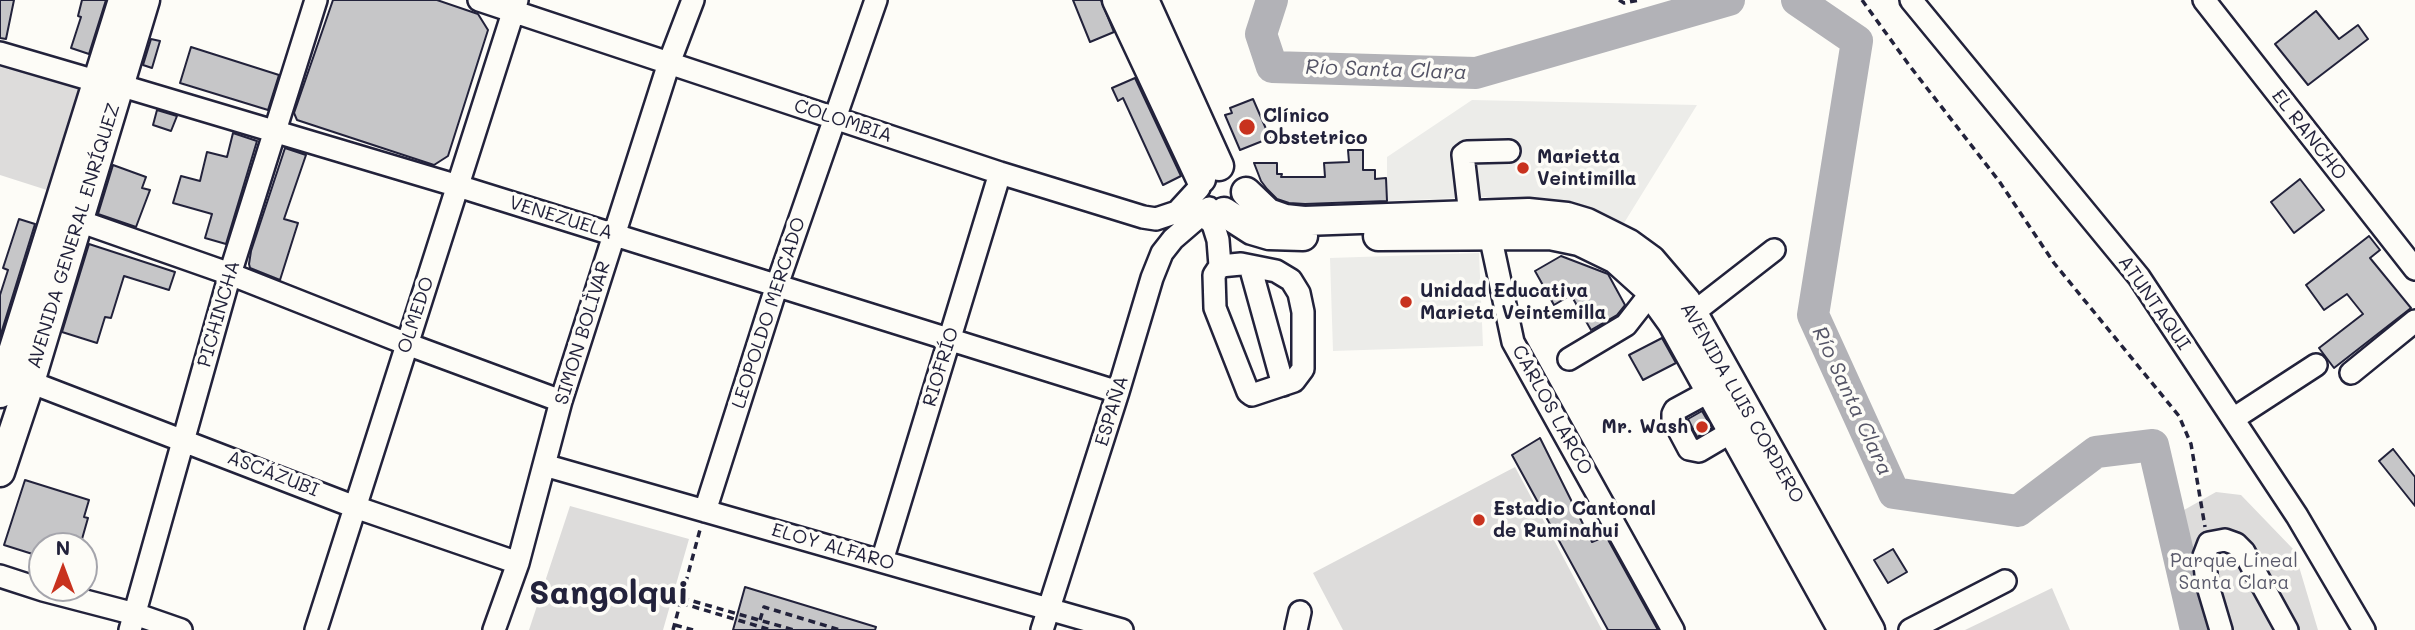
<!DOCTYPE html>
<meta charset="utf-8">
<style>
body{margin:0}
#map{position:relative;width:2415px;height:630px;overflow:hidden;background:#fdfcf7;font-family:Mali,sans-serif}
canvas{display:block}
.north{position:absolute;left:28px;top:532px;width:70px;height:70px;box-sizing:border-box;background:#fdfcf7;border:2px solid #a5a5ac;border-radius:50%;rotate:0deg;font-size:19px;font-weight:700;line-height:28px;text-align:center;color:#22223b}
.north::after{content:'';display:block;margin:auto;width:24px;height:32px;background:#c8321e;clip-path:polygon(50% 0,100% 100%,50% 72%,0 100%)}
</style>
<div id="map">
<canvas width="2415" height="630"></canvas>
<div class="north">N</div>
</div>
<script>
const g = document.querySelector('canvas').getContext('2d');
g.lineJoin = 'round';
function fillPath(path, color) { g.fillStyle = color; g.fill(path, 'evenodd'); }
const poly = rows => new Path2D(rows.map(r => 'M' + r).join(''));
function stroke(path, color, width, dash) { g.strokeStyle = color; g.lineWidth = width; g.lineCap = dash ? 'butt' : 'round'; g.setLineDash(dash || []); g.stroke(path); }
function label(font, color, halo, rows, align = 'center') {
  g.font = font + ' Mali,sans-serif'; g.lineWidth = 7; g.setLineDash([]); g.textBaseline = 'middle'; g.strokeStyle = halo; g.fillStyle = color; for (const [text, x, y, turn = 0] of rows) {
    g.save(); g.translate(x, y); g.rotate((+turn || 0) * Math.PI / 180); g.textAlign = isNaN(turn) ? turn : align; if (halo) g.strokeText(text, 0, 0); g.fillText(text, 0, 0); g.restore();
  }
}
const built = poly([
 [1472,100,1697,105,1624,223,1565,203,1485,197,1387,201,1387,157],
 [1479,253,1483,346,1333,351,1330,258]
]);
const green = poly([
 [0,62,81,87,50,191,0,175],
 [1515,467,1602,630,1343,630,1313,573],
 [2216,492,2241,495,2294,550,2318,630,2187,630,2173,588,2184,510],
 [570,506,689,539,663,630,529,630],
 [2052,588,2070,630,1965,630]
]);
const river = poly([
 [1272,0,1261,34,1272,67,1476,73,1729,0],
 [1797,0,1857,41,1813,315,1894,493,2018,511,2096,452,2153,445,2196,630]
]);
const building = poly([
 [0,0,14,0,6,39,0,38,0,0],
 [82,0,106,0,89,54,71,48,81,17,78,16,82,0],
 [333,0,437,0,478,14,488,30,448,156,434,165,297,120,294,113,333,0],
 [1073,0,1101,0,1114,32,1090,42,1073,0],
 [2316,11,2339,39,2358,25,2368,39,2308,85,2275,44,2316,11],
 [151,39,160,41,152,68,143,65,151,39],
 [191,47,279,75,268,110,180,83,191,47],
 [1135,78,1181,176,1163,185,1123,98,1118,101,1112,88,1135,78],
 [1253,99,1270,138,1240,150,1225,115,1232,113,1230,108,1253,99],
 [157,110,177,116,171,131,153,125,157,110],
 [233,133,257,141,226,244,205,238,212,214,173,203,181,176,200,181,207,152,227,157,233,133],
 [285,148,306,155,284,219,298,223,280,280,250,268,249,264,251,251,285,148],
 [1348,150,1363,150,1363,170,1375,170,1375,179,1386,178,1387,201,1305,204,1289,203,1277,199,1267,189,1261,181,1254,163,1277,163,1277,174,1282,174,1281,177,1325,177,1324,163,1349,162,1348,150],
 [113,165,146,177,142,188,150,190,136,227,98,214,113,165],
 [2300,179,2324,210,2294,233,2271,202,2300,179],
 [19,219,35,224,0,337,0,295,8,270,3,268,19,219],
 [2369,236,2380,250,2370,258,2411,308,2334,368,2319,348,2363,314,2347,294,2324,310,2306,285,2369,236],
 [89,244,175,272,169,290,124,276,111,318,105,317,97,343,62,332,89,244],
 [1561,256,1608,274,1625,305,1617,315,1591,330,1571,295,1554,305,1535,271,1561,256],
 [1662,338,1676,363,1643,380,1629,355,1662,338],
 [1702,411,1712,428,1697,437,1688,419,1702,411],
 [1540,438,1592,542,1606,536,1658,630,1608,630,1512,455,1540,438],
 [2393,449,2415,477,2415,506,2379,461,2393,449],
 [25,480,89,500,84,517,88,518,80,546,42,546,42,557,4,545,25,480],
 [1893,549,1907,572,1888,583,1874,560,1893,549],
 [745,587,876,627,875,630,733,630,745,587]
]);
const path = poly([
 [1619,0,1624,3,1639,0],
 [1862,0,1909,65,1999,181,2054,263,2179,416,2191,444,2205,527],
 [682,598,794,630],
 [681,603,771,630],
 [760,620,764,607,840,630],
 [675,625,693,630],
 [673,630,701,526]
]);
const minor = poly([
 [479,0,1000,173,1143,217,1156,219,1177,212,1199,188],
 [1911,0,2139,277,2297,516,2364,630],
 [2204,0,2415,269],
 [0,53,99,82,119,85,458,186,1118,392],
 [1202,214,1213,224,1218,240,1220,266,1214,275,1215,308,1248,392,1252,395,1294,381,1303,369,1303,312,1299,293,1291,280,1276,271,1241,264,1220,266],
 [1470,215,1463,155,1467,152,1509,151],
 [79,221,230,274,407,344,561,401],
 [1487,221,1513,342,1673,630],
 [1250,266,1283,385],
 [1693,313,1774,250],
 [1569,359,1626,325,1651,293],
 [2351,373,2415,321],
 [30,382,355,507,518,563],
 [1710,391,1675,410,1673,414,1673,419,1689,449,1699,451,1733,431],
 [2233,419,2316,365],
 [544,465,1122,630],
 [705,511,777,285,876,0],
 [882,561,1000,173],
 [0,576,43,590,135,614,181,630],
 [130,630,230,274,316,0],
 [316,630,517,0],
 [494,630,518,563,561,401,669,63,693,0],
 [1042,630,1118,392,1152,278,1162,253,1173,239,1209,208],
 [1296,630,1300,612],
 [1910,630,2005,581],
 [2221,630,2207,583,2204,556,2209,543,2225,540,2236,544,2244,552,2287,630]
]);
const major = poly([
 [1117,0,1201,179],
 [1144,0,1219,166],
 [1246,192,1268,213,1285,219,1304,221,1528,213,1567,217,1587,223,1629,244,1651,260,1686,301,1870,630],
 [1224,212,1252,230,1269,235,1303,236],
 [1378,236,1550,235,1579,241,1616,259,1646,286,1672,322,1843,630],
 [0,393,123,0],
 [0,472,30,382,145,0]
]);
const markers = [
 [1247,127,9,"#c8321e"],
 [1523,168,7,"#c8321e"],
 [1406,302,7,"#c8321e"],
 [1702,427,7,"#c8321e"],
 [1479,520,7,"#c8321e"]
];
const poiNames = [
 ["Clínico",1263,116],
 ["Obstetrico",1263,138],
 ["Marietta",1537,157],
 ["Veintimilla",1537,179],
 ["Unidad Educativa",1420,291],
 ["Marieta Veintemilla",1420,313],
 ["Mr. Wash",1688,427,"right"],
 ["Estadio Cantonal",1493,509],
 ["de Ruminahui",1493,531]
];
const streetNames = [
 ["COLOMBIA",843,121,18],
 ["EL RANCHO",2309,135,52],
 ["VENEZUELA",561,218,17],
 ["AVENIDA GENERAL ENRÍQUEZ",74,236,-73],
 ["ATUNTAQUI",2154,303,55],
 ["LEOPOLDO MERCADO",769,313,-72],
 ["PICHINCHA",219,314,-74],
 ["OLMEDO",416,315,-72],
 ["SIMON BOLÌVAR",583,333,-73],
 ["RIOFRÍO",941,367,-73],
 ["AVENIDA LUIS CORDERO",1742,403,60],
 ["CARLOS LARCO",1552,410,61],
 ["ESPAÑA",1112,411,-73],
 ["ASCÁZUBI",273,474,21],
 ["ELOY ALFARO",833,547,16]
];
const parkNames = [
 ["Parque Lineal",2234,561],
 ["Santa Clara",2234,583]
];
const waterNames = [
 ["Río Santa Clara",1386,70,2],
 ["Río Santa Clara",1852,401,65]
];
const townNames = [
 ["Sangolqui",609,594]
];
fillPath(built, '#ecece9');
fillPath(green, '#dddcdb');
stroke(river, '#b2b2b7', 32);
fillPath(building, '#c6c6c8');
stroke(building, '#22223b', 2);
stroke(minor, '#22223b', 26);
stroke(major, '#22223b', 33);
stroke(path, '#22223b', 3.5, [7, 5]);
stroke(minor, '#fdfcf7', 21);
stroke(major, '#fdfcf7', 28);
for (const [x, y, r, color] of markers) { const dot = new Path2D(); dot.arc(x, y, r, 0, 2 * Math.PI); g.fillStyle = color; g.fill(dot); stroke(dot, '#fdfcf7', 2.5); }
label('bold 19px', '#22223b', '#fdfcf7', poiNames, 'left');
label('19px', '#22223b', '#fdfcf7', streetNames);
label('19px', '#5a5a6b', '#fdfcf7', parkNames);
label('italic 21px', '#545466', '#fdfcf7', waterNames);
label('bold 33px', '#22223b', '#fdfcf7', townNames);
</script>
